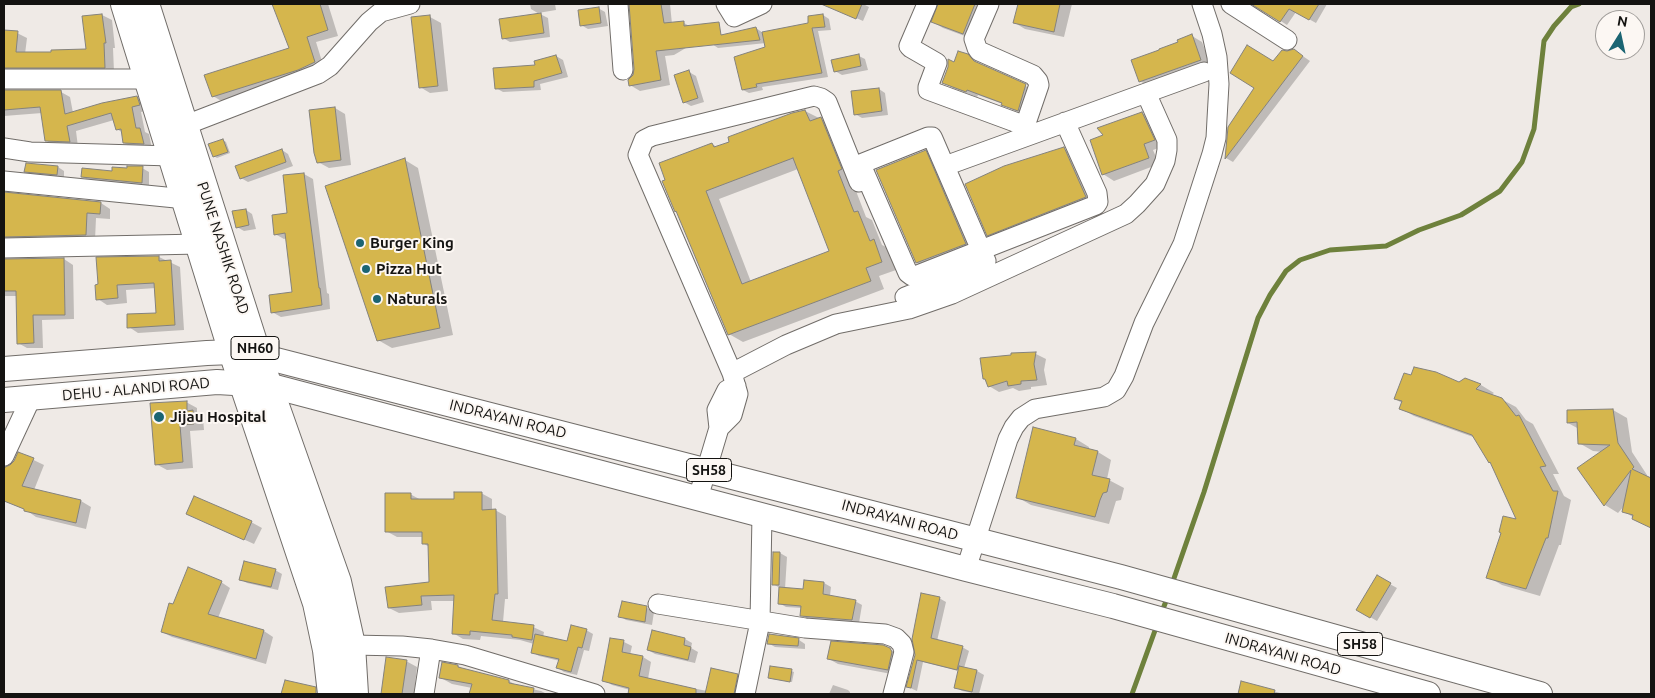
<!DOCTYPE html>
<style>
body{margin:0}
#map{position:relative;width:1655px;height:698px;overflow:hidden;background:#efeae6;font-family:Ubuntu,sans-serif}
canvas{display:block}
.frame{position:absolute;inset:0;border:5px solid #141311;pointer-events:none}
.north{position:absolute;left:1595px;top:10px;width:50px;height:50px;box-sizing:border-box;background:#fcf7f3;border:1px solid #9f9c99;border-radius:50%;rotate:10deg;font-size:14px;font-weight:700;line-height:20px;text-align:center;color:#141311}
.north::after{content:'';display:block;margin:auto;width:18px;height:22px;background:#1b6472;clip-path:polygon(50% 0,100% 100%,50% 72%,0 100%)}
</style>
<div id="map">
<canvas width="1655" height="698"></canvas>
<div class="frame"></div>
<div class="north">N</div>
</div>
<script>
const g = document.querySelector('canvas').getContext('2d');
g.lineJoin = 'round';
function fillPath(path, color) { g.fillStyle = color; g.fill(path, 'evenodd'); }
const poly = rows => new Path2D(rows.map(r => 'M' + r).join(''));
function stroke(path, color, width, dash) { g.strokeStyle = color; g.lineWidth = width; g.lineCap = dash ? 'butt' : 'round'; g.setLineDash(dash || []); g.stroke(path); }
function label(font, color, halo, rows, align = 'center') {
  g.font = font + ' Ubuntu,sans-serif'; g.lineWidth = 4; g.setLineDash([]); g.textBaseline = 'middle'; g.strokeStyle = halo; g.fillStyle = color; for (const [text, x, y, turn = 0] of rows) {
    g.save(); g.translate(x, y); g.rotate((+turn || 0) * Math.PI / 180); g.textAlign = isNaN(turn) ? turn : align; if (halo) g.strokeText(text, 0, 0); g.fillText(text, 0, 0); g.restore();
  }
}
const shadow = poly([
 [273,4,328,4,338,36,316,42,324,68,223,102,213,96,290,49],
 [530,4,555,4,556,10,538,13,548,18,550,37,510,42,503,38,541,15,531,9],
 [631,4,670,4,672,24,684,23,691,27,718,29,674,55,665,56,670,85,640,91,630,85,635,69],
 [846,4,863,4,869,7,863,21,843,12],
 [939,4,987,4,973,39,943,28,933,22],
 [1019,4,1072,4,1064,37,1025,29,1015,23],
 [1254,4,1327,4,1316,23,1296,12,1287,25],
 [598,8,605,12,608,26,588,29,581,25],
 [102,15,112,20,115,48,113,48,114,72,4,78,4,31,17,33,27,38,25,54,88,50,84,17],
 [823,15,829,19,831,30,818,31,828,77,762,87,763,90,749,93,743,90,767,48,766,43,718,48,712,44,756,28,763,33,810,24],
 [430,17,441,23,448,91,430,93,420,87],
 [1192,36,1202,42,1211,66,1150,87,1140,81,1180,43],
 [1294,50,1310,61,1233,162,1226,158,1229,127,1274,63,1287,53],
 [967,55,982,66,1036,91,1029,116,1013,110,1003,104,978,95,977,97,953,88,943,82,955,63],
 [556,56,563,60,568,77,540,84,541,90,503,92,496,88],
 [859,56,865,59,868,70,842,75,835,71],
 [689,72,696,76,704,102,691,106,684,102],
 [879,89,885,93,888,115,862,118,855,114],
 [4,91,61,92,70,97,73,113,137,97,146,103,149,110,141,112,145,132,149,134,152,149,134,148,124,143,123,133,117,129,114,120,76,131,78,147,55,146,46,140,42,113,4,116],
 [335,108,345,114,351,165,329,168,318,162],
 [805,111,835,126,851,178,866,217,872,220,882,245,888,248,896,270,879,276,884,289,743,342,729,334,678,212,712,144,717,147],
 [798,169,830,252,751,282,719,199],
 [1142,113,1152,119,1164,146,1153,150,1159,164,1114,181,1103,174,1105,135],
 [223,140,226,142,230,153,217,158,214,156],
 [1064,149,1078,157,1099,205,1002,243,988,235],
 [282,150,288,154,293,166,248,182,241,178],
 [925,151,939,159,979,252,931,271,917,263,877,171],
 [405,160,418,168,453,335,392,348,378,340],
 [58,167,64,171,64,178,32,175,26,171],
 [142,168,149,172,149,186,89,181,83,177],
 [304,174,313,179,327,293,329,294,330,309,281,317,272,312,294,293,287,238,284,239,275,234,289,214],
 [4,192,5,194,101,203,110,209,110,219,96,218,95,240,4,248],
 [246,210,252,214,256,229,244,231,237,227],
 [159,257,180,267,184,330,138,333,129,327,158,314,156,288,126,290,127,303,107,305,98,299,100,286,97,259],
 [64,259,73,265,74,319,42,320,43,348,27,348,18,343,17,296,4,296,4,260],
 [1036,354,1046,359,1044,370,1047,385,1031,387,1031,389,1019,391,1013,388,999,392,989,386,987,380,984,379],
 [1465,380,1481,385,1494,393,1491,395,1501,399,1516,407,1526,420,1533,424,1559,474,1553,474,1564,496,1571,500,1561,545,1559,545,1540,596,1502,585,1488,577,1518,521,1492,463,1476,438,1414,416,1400,408,1402,403,1395,399,1460,383],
 [186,402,197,408,197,414,203,418,204,430,190,431,193,468,167,470,156,464],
 [1613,410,1627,418,1632,452,1647,475,1646,477,1651,479,1651,528,1623,511,1625,505,1618,513,1605,505,1579,468,1603,452,1593,451,1579,443,1579,429,1568,423],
 [1034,429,1076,439,1089,447,1089,450,1098,452,1111,460,1107,479,1124,488,1121,500,1116,501,1109,524,1031,505,1017,497],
 [19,453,44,465,34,490,81,501,91,507,86,529,36,517,26,510,4,501,4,466,5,468,12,466],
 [481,493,492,499,492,511,495,510,506,516,508,599,505,599,503,622,533,627,544,632,543,637,568,642,586,630,593,634,589,651,584,650,577,675,564,672,558,668,560,661,539,656,532,652,534,644,520,640,481,636,480,640,463,639,453,633,455,601,431,601,432,610,399,613,389,608,430,583,429,547,423,543,423,537,397,537,386,531,410,494,421,500,455,500],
 [188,514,251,522,262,528,254,544],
 [774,553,780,553,787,557,785,589,804,590,824,583,831,587,830,596,855,601,862,605,859,623,808,619,801,615,802,608,786,607,779,603,780,588,773,584],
 [275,570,282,574,278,590,247,583,240,579],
 [1377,577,1397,588,1377,621,1358,610],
 [221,582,230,588,218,618,264,631,273,637,266,664,172,637,162,632,174,606],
 [939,598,946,602,937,641,962,647,969,651,964,668,977,671,984,675,979,694,962,691,955,687,959,671,923,662,917,691,908,687,916,655],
 [622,602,647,608,654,612,652,625,626,620,620,616],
 [653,631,685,639,692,643,691,648,698,652,695,663,655,654,648,650],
 [799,640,805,644,805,649,775,647,768,643],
 [624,642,632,646,630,655,643,657,651,662,648,679,707,691,737,675,746,680,743,694,629,694,630,690,612,685,604,680],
 [889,649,899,655,897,675,838,664,829,659],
 [387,658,406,661,417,667,414,694,382,694],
 [458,666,463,669,509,681,518,686,541,691,547,694,471,694,472,688,452,684,441,678],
 [791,671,794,672,792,682,772,679],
 [1242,683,1284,694,1239,694],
 [833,685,848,690,850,692,850,694,829,694]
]);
const stream = poly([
 [1172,584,1204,492,1258,318,1270,295,1286,271,1300,260,1330,250,1386,246,1419,230,1461,215,1500,191,1522,162,1534,129,1544,41,1554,26,1571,7,1579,4],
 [1161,614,1168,596],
 [1132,694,1157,625]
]);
const building = poly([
 [272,4,320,4,328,30,307,37,315,62,298,70,212,97,204,75,289,48,272,4],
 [629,4,661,4,664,23,684,21,684,26,719,22,721,35,756,27,760,40,656,51,661,80,629,86,628,80,633,75,634,69,629,4],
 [821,4,862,4,856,19,821,4],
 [938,4,975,4,963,34,931,22,938,4],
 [1018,4,1060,4,1054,32,1013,23,1018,4],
 [1251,4,1319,4,1309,20,1289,9,1280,22,1251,4],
 [599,7,601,23,580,26,578,10,599,7],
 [541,13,544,33,502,39,499,19,541,13],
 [102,14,106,43,104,43,105,68,4,68,4,30,18,31,16,52,51,52,51,50,86,49,82,16,102,14],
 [823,14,825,27,812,28,822,73,756,84,757,87,742,90,734,57,765,47,762,32,808,23,808,16,823,14],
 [430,15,438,86,419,88,411,17,430,15],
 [1192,34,1201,60,1139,82,1131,60,1159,50,1159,49,1178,42,1177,40,1192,34],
 [1247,45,1273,61,1282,50,1287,51,1294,49,1303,56,1225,159,1228,127,1254,88,1230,73,1247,45],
 [958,51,968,54,974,61,1026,84,1018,111,1001,105,1002,103,967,90,966,92,942,83,948,67,948,59,954,62,958,51],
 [859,54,861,66,834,72,831,60,859,54],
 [556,55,562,73,534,81,534,87,495,89,493,68,535,65,534,61,556,55],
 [689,70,698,98,683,103,674,75,689,70],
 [879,88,882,111,854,115,851,91,879,88],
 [4,90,61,90,65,114,102,103,137,96,140,105,132,107,136,128,140,128,144,144,123,143,121,129,116,130,111,113,67,126,70,142,45,141,40,107,4,110,4,90],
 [335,107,341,160,317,163,314,153,309,110,335,107],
 [805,110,810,121,821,117,842,169,838,171,854,212,858,211,870,241,874,239,882,262,866,268,871,281,728,335,676,211,675,212,662,181,665,180,659,163,712,143,714,147,729,142,728,137,792,113,805,110],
 [793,158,829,251,742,284,706,191,793,158],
 [1142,112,1155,140,1144,144,1149,158,1102,175,1090,140,1103,135,1097,128,1142,112],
 [223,139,228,152,213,157,208,144,223,139],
 [1064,147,1086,197,987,236,965,184,1004,166,1064,147],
 [282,149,286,162,240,179,235,166,282,149],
 [926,150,966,244,916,263,876,170,926,150],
 [405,158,440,328,377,341,325,186,405,158],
 [26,163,58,166,57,175,24,172,26,163],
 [127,166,143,166,142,183,81,177,82,168,112,171,112,167,127,168,127,166],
 [304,173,319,288,320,288,322,305,271,313,269,295,292,292,285,233,274,235,272,215,287,213,283,175,304,173],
 [4,192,101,202,100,214,87,213,86,235,4,237,4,192],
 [246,209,249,225,236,228,232,211,246,209],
 [159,256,159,261,171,260,175,325,127,328,127,314,156,313,154,283,117,285,118,298,96,300,95,285,98,284,96,257,159,256],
 [64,258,65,315,33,315,34,343,17,344,16,291,4,291,4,259,64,258],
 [1036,352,1034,364,1037,380,1021,381,1021,384,1008,386,1007,381,988,387,985,379,983,379,980,358,1011,355,1011,353,1036,352],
 [1414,367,1436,372,1459,382,1465,378,1481,384,1476,389,1502,398,1516,416,1519,415,1541,457,1546,466,1540,467,1553,491,1558,491,1548,538,1546,538,1526,589,1486,578,1501,533,1499,532,1503,516,1516,519,1490,462,1489,463,1472,435,1399,409,1402,401,1394,399,1404,373,1411,375,1414,367],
 [187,401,187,411,193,410,194,424,180,425,183,462,155,465,150,403,187,401],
 [1613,409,1618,443,1634,467,1632,469,1651,478,1651,528,1632,519,1633,515,1622,512,1631,470,1604,506,1577,468,1610,445,1578,444,1577,422,1567,423,1567,410,1613,409],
 [1033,427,1076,438,1074,445,1098,451,1092,475,1110,479,1107,492,1103,493,1100,500,1095,517,1016,498,1033,427],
 [18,452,34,458,22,486,81,500,76,523,24,511,24,509,4,501,4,470,5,467,10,465,14,461,18,452],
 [454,492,482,492,482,510,496,509,498,594,495,594,492,620,534,625,532,640,512,637,512,635,470,631,470,635,452,634,454,595,421,596,422,605,388,608,385,587,429,582,428,544,422,544,422,532,385,532,385,493,411,493,411,499,454,499,454,492],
 [194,496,252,521,244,540,186,514,194,496],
 [773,552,780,552,779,585,772,585,773,552],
 [244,561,276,569,271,587,239,580,244,561],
 [188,567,222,581,208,614,264,630,256,659,161,632,169,603,173,604,188,567],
 [1377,575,1391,583,1370,618,1356,610,1377,575],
 [804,580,824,582,823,594,856,600,852,620,800,616,801,606,778,604,779,587,803,589,804,580],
 [921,593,940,597,931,638,963,646,957,670,917,660,911,688,906,687,915,655,912,639,921,593],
 [622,601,647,606,645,622,618,617,622,601],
 [571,625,587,629,582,648,578,647,571,672,556,668,559,659,531,653,535,634,567,641,571,625],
 [652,630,685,638,684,645,691,647,688,660,647,650,652,630],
 [769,634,799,638,798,646,767,644,769,634],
 [610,638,624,640,622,652,643,656,639,676,696,689,696,694,628,694,629,688,602,681,610,638],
 [831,641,883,645,890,648,892,652,888,670,827,659,831,641],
 [386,657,407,660,402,694,381,694,386,657],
 [442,662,458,665,458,667,509,680,509,683,534,688,533,694,469,694,472,684,439,678,442,662],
 [770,666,792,669,790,682,768,678,770,666],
 [959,666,977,670,972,692,954,688,959,666],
 [711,668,738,674,734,694,705,694,711,668],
 [285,680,316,687,316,694,281,694,285,680],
 [1241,681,1275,690,1274,694,1238,694,1241,681]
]);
const minor = poly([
 [618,4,623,70],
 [726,4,734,17,762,4],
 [927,4,909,46,911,48,937,63,928,87,928,90,1023,125,1026,123,1039,85,1038,81,1033,75,979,51,977,48,974,39,989,4],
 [1231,4,1287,40],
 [4,79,148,79],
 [183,126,318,74,330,66,369,22,381,12,410,4],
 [4,148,30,152,172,156],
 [945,166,1146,93],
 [4,181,186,199],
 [4,248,200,244],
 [905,297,983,266,986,261,984,257,981,250,933,139,932,137,928,137,863,163,862,167,908,273,912,276,915,276,981,250,1096,205,1098,202,1097,193,1065,122],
 [732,373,638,155,644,140,652,136,814,96,821,98,827,102,859,182],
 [719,428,732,415,738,394,732,373,786,345,836,324,909,309,952,294,1126,214,1137,204,1155,184,1165,161,1167,150,1167,140,1146,93,1204,72],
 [4,456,31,398],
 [698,498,719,428,717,410,727,390,736,386],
 [966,569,1008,439,1014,427,1021,418,1035,409,1104,397,1116,390,1124,376,1144,323,1183,244,1212,154,1216,138,1217,119,1219,84,1217,57,1212,34,1202,4],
 [658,604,805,628,885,634,896,638,902,644,904,652,893,694],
 [351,645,402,646,431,649,465,655,595,694],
 [424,694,431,649],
 [745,694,760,622,762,515]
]);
const major = poly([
 [4,369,207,353,233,352,257,355,1121,577,1540,694],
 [4,400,217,382,268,385,966,569,1113,606,1428,694]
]);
const highway = poly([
 [125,4,233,352,317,603,327,650,332,694],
 [145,4,257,355,337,582,351,645,354,694]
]);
const markers = [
 [360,243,5,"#1b6472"],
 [366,269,5,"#1b6472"],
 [377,299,5,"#1b6472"],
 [159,417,6,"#1b6472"]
];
const shields = [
 [255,348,48],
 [709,470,45],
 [1360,644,45]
];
const shieldNames = [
 ["NH60",255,348],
 ["SH58",709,470],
 ["SH58",1360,644]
];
const poiNames = [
 ["Burger King",370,243],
 ["Pizza Hut",376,269],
 ["Naturals",387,299],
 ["Jijau Hospital",170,417]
];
const streetNames = [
 ["PUNE NASHIK ROAD",223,248,72],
 ["DEHU - ALANDI ROAD",136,389,-5],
 ["INDRAYANI ROAD",508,419,14],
 ["INDRAYANI ROAD",900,520,15],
 ["INDRAYANI ROAD",1283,654,16]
];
fillPath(shadow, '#0003');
stroke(stream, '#6e813c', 5);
fillPath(building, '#d5b64d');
stroke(building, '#84827d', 1);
stroke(minor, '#716d69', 21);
stroke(major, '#716d69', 26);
stroke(highway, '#716d69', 30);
stroke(minor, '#fff', 19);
stroke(major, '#fff', 24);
stroke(highway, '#fff', 28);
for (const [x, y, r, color] of markers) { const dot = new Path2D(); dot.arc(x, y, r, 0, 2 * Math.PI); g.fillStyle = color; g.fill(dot); stroke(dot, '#fcf7f3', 2); }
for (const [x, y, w] of shields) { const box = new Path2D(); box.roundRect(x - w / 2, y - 11.5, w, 23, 4); g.fillStyle = '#fcf7f3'; g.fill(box); stroke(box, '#141311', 1); }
label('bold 14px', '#141311', null, shieldNames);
label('bold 15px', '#141311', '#fcf7f3', poiNames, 'left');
label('15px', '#141311', '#fcf7f3', streetNames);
</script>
